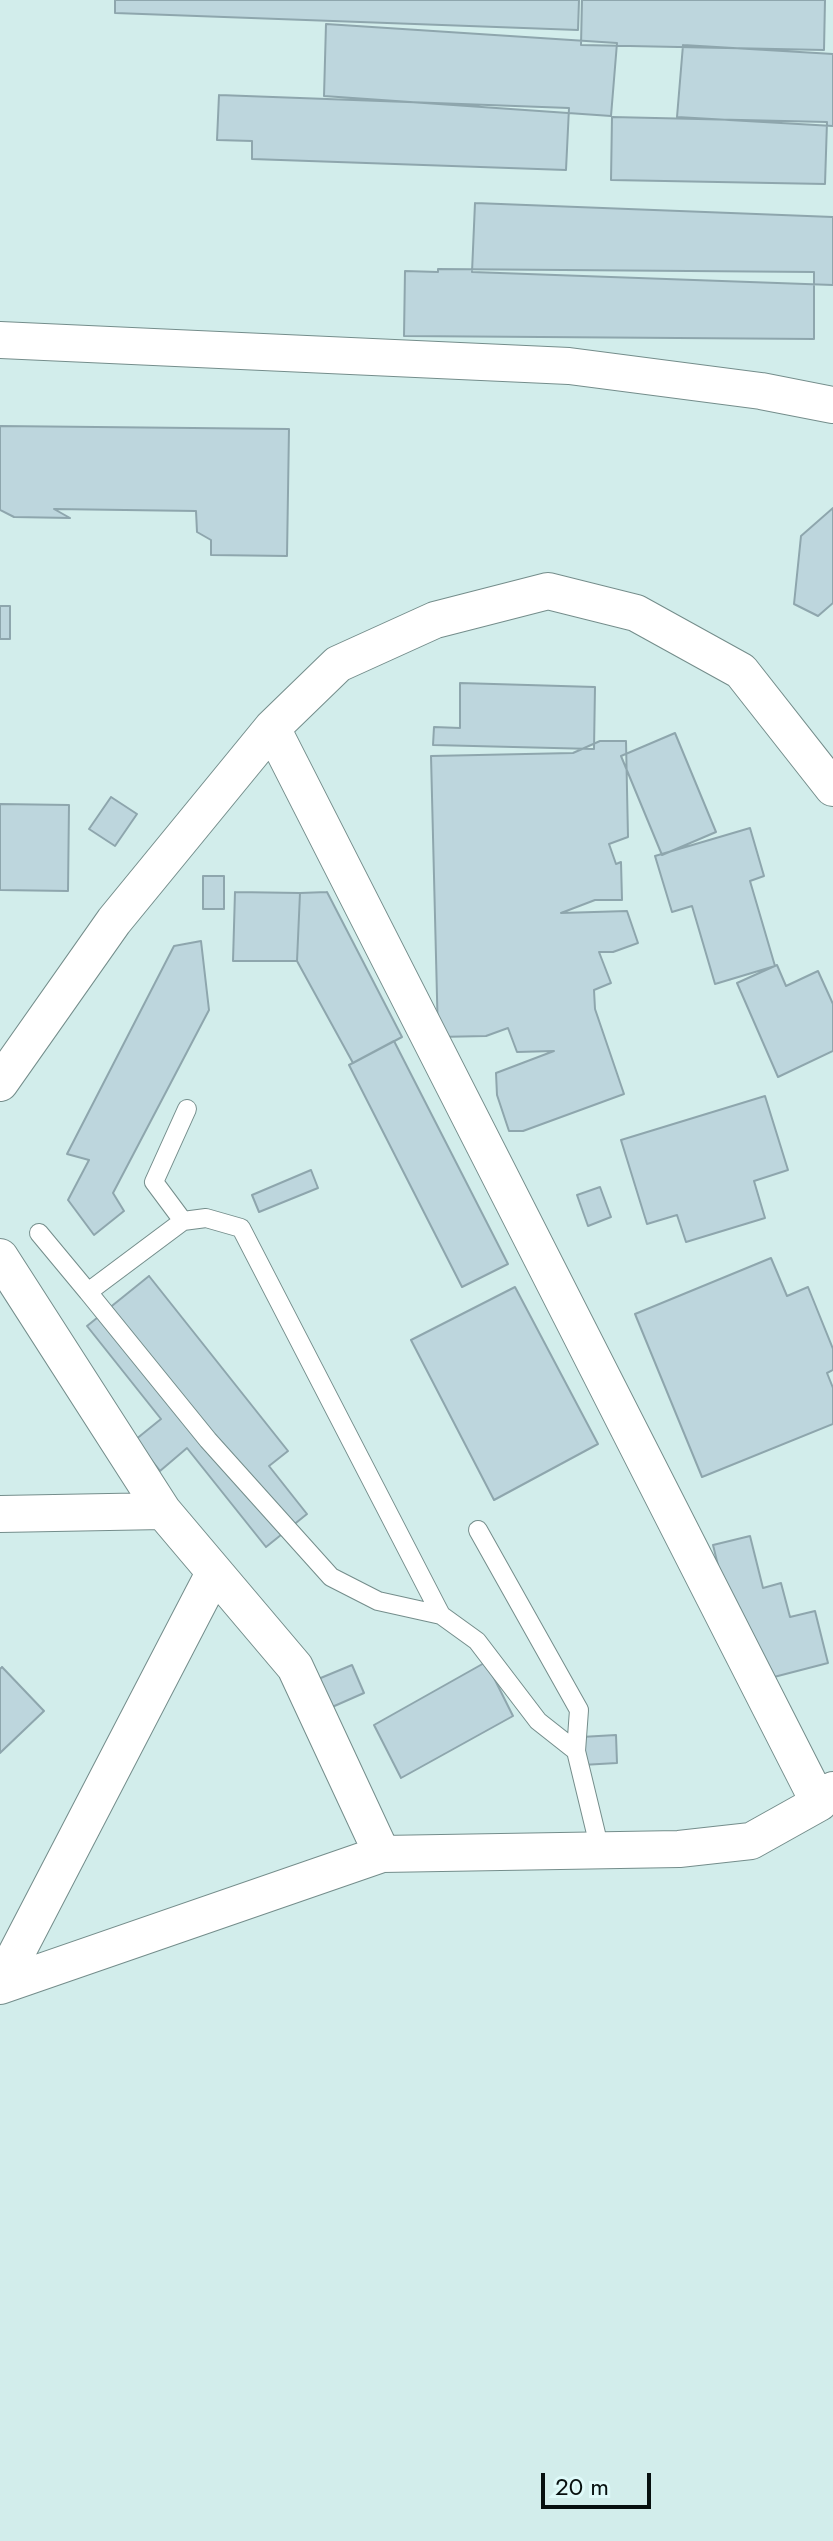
<!DOCTYPE html>
<style>
body{margin:0}
#map{position:relative;width:833px;height:2541px;overflow:hidden;background:#d2edeb;font-family:Jost,sans-serif}
canvas{display:block}
.scale{position:absolute;left:541px;top:2473px;width:110px;height:36px;box-sizing:border-box;border:4px solid #07100f;border-top:0;padding-left:10px;font-size:24px;line-height:28px;white-space:nowrap;color:#07100f;-webkit-text-stroke:6px #dffaf9;paint-order:stroke}
</style>
<div id="map">
<canvas width="833" height="2541"></canvas>
<div class="scale">20 m</div>
</div>
<script>
const g = document.querySelector('canvas').getContext('2d');
g.lineJoin = 'round';
function fillPath(path, color) { g.fillStyle = color; g.fill(path, 'evenodd'); }
const poly = rows => new Path2D(rows.map(r => 'M' + r).join(''));
function stroke(path, color, width, dash) { g.strokeStyle = color; g.lineWidth = width; g.lineCap = dash ? 'butt' : 'round'; g.setLineDash(dash || []); g.stroke(path); }
const building = poly([
 [115,0,579,0,578,30,115,13,115,0],
 [582,0,825,0,824,50,581,45,582,0],
 [326,24,617,43,611,116,324,96,326,24],
 [683,45,833,54,833,126,677,117,683,45],
 [219,95,569,108,566,170,252,159,252,141,217,140,219,95],
 [612,117,827,122,825,184,611,180,612,117],
 [475,203,833,217,833,285,472,272,475,203],
 [438,269,814,272,814,339,404,336,405,271,438,272,438,269],
 [0,426,289,429,287,556,211,555,211,540,197,532,196,511,54,509,70,518,14,517,0,510,0,426],
 [833,508,833,603,818,616,794,604,801,536,833,508],
 [0,606,10,606,10,639,0,639,0,606],
 [460,683,595,687,594,749,433,745,434,727,460,728,460,683],
 [675,733,716,832,662,855,621,756,675,733],
 [600,741,626,741,628,837,609,844,616,864,621,862,622,900,595,900,561,913,627,911,638,943,613,952,599,952,611,983,594,990,595,1009,624,1094,523,1131,509,1131,497,1095,496,1073,554,1051,517,1052,508,1028,486,1036,438,1037,431,756,573,753,600,741],
 [111,797,137,814,115,846,89,829,111,797],
 [0,804,69,805,68,891,0,890,0,804],
 [750,828,764,876,750,881,775,966,715,984,692,906,672,912,655,856,750,828],
 [203,876,224,876,224,909,203,909,203,876],
 [235,892,300,893,297,961,233,961,235,892],
 [327,892,402,1037,353,1063,297,961,300,893,327,892],
 [201,941,209,1010,113,1193,124,1211,94,1235,68,1200,89,1160,67,1154,174,946,201,941],
 [777,965,786,986,818,971,833,1004,833,1051,778,1077,737,983,777,965],
 [394,1041,508,1264,462,1287,349,1065,394,1041],
 [765,1096,788,1170,754,1181,765,1218,686,1242,677,1215,647,1224,621,1140,765,1096],
 [311,1170,318,1188,259,1212,252,1195,311,1170],
 [600,1187,611,1217,588,1226,577,1195,600,1187],
 [771,1258,787,1296,808,1287,833,1349,833,1370,827,1373,833,1388,833,1424,702,1477,635,1314,771,1258],
 [149,1276,288,1451,269,1466,307,1514,266,1547,187,1448,160,1471,135,1440,161,1419,87,1326,149,1276],
 [515,1287,598,1444,494,1500,411,1340,515,1287],
 [750,1536,763,1588,781,1583,790,1617,815,1611,828,1663,747,1684,713,1545,750,1536],
 [486,1662,513,1716,401,1778,374,1725,486,1662],
 [352,1665,364,1693,323,1711,311,1682,352,1665],
 [2,1667,44,1711,0,1753,0,1669,2,1667],
 [616,1735,617,1763,582,1765,581,1737,616,1735]
]);
const service = poly([
 [183,1221,154,1182,187,1109],
 [39,1233,88,1292],
 [478,1530,579,1710,576,1751,600,1850],
 [441,1615,378,1601,331,1577,208,1440,88,1292,183,1221,206,1218,241,1228,441,1615,477,1641,538,1721,576,1751]
]);
const minor = poly([
 [0,340,569,366,761,391,833,405],
 [272,728,819,1803],
 [0,1083,114,921,272,728,338,664,435,620,548,591,636,613,741,671,833,788],
 [0,1257,163,1511,295,1667,382,1854],
 [0,1514,163,1511],
 [0,1985,214,1573],
 [0,1986,382,1854,679,1849,751,1841,819,1803,833,1790]
]);
fillPath(building, '#bdd6dd');
stroke(building, '#8ea6ad', 2);
stroke(service, '#748d8b', 20);
stroke(minor, '#748d8b', 38);
stroke(service, '#fff', 18);
stroke(minor, '#fff', 36);
</script>
